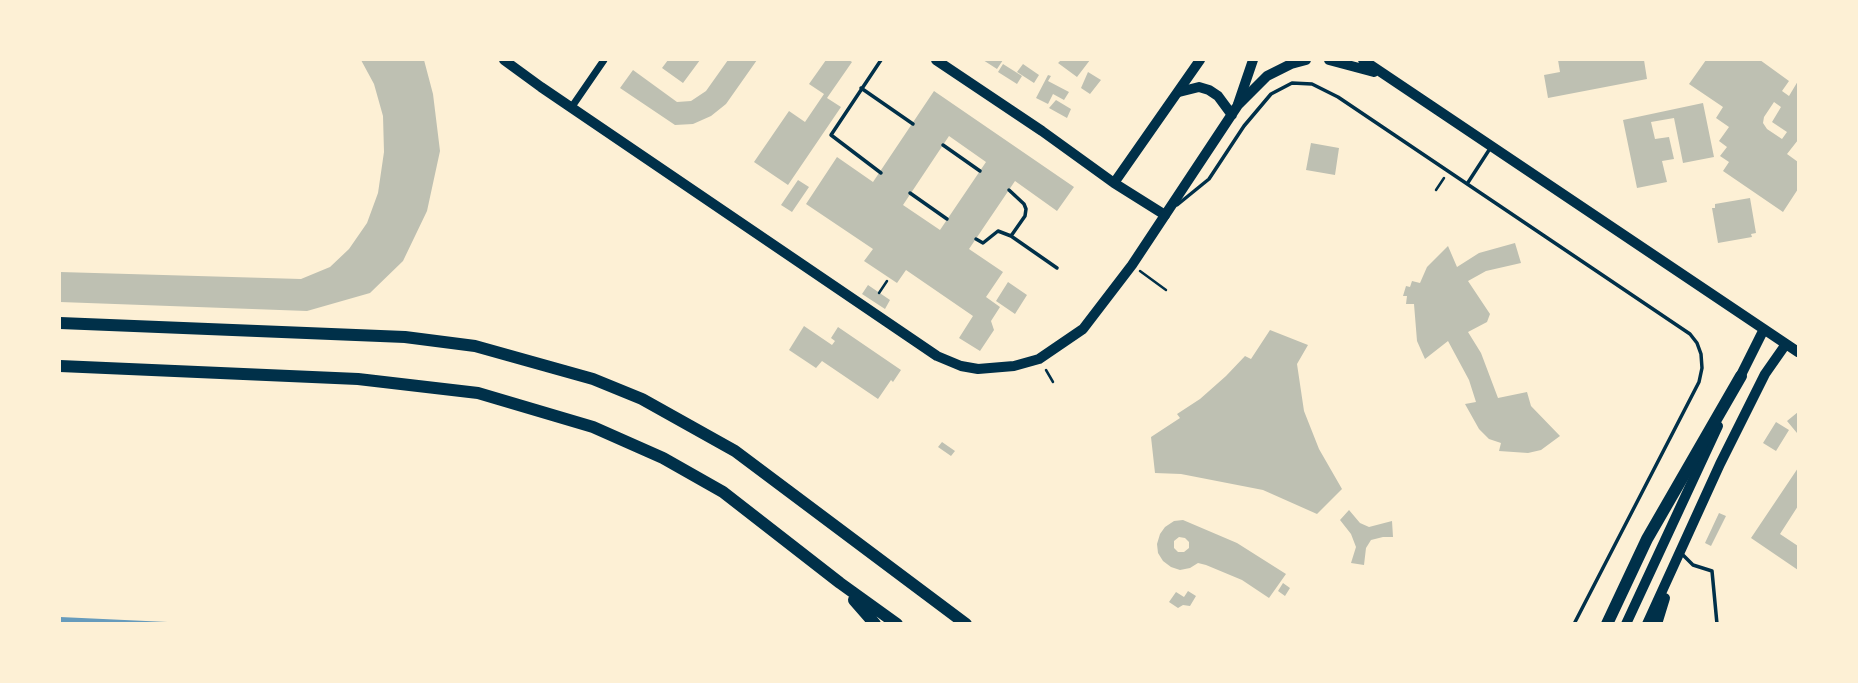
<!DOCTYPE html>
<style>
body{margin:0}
#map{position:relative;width:1858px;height:683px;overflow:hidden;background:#fdf0d5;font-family:Poppins,sans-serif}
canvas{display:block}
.frame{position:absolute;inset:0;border:61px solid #fdf0d5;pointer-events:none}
</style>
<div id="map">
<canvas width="1858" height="683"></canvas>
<div class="frame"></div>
</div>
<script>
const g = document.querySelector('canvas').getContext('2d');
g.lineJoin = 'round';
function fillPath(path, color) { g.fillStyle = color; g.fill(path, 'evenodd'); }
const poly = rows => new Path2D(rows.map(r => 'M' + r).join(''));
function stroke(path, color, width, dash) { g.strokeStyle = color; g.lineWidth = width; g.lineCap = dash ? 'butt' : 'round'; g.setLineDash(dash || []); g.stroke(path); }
const water = poly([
 [60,617,189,623,60,624]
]);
const building = poly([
 [361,60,424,60,433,94,440,151,427,211,403,261,370,293,307,311,60,302,60,272,301,279,330,267,349,249,367,223,378,193,384,152,383,116,374,84],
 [668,60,700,60,683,83,662,68],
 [728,60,757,60,726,104,711,116,693,124,675,125,620,88,633,70,677,102,691,101,706,91],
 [826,60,849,60,852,62,827,98,841,107,788,185,754,162,789,111,805,122,824,94,809,84],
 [983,60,1003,60,997,69],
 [1061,60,1090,60,1077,77,1058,63],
 [1558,60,1644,60,1647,79,1548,98,1544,75,1560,72],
 [1706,60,1760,60,1789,81,1782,91,1789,96,1798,81,1798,140,1787,154,1798,162,1798,189,1783,212,1723,171,1729,162,1720,156,1727,147,1719,141,1729,127,1716,118,1723,107,1689,84],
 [1774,102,1781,107,1772,122,1787,132,1782,139,1767,129,1763,123,1764,117],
 [1003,64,1022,76,1017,84,998,72],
 [1023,64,1039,75,1034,83,1017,72],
 [1088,72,1101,80,1090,94,1081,88],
 [1048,75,1051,76,1048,81,1069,92,1064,100,1053,94,1048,104,1036,98],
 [934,91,1074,187,1057,211,1015,181,969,249,1003,272,986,297,1000,307,991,321,994,330,980,351,959,338,973,316,906,270,897,283,864,261,873,249,806,204,837,157,873,182],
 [949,136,986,162,940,230,903,205],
 [1056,100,1071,109,1067,118,1049,108],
 [1703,103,1714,157,1683,163,1674,118,1651,122,1655,139,1669,137,1674,159,1662,161,1667,182,1637,188,1623,120],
 [1311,143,1339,148,1335,175,1306,170],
 [798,180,809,187,792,212,781,205],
 [1750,198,1756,233,1751,234,1752,237,1718,243,1712,208,1715,208,1715,204],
 [1515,243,1521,263,1486,271,1468,281,1490,314,1487,322,1468,332,1481,353,1498,398,1527,392,1531,406,1560,436,1541,450,1528,453,1499,451,1501,443,1489,439,1479,429,1465,404,1476,402,1469,380,1448,341,1425,359,1417,341,1414,304,1406,304,1407,296,1403,296,1406,286,1410,287,1412,281,1420,283,1427,267,1448,246,1457,267,1479,253],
 [1008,282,1027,295,1015,314,996,301],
 [868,285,890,300,885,309,862,294],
 [804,326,832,345,835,341,831,338,838,327,901,370,893,382,891,380,878,399,822,361,816,368,789,350],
 [1270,330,1308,345,1297,364,1304,411,1319,449,1342,489,1317,514,1263,490,1181,474,1155,473,1151,437,1180,418,1177,414,1200,399,1226,376,1245,356,1251,359],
 [1798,412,1798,431,1797,433,1787,421],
 [1776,422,1789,430,1776,451,1763,443],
 [942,442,955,451,951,456,938,447],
 [1798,468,1798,506,1780,534,1798,546,1798,570,1751,538],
 [1349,510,1360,523,1369,527,1392,521,1393,537,1383,537,1371,540,1366,548,1364,565,1351,563,1356,547,1351,534,1340,520],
 [1719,513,1726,516,1711,546,1705,543],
 [1183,520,1237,543,1286,574,1269,598,1242,580,1206,565,1198,563,1190,568,1180,570,1171,567,1163,561,1158,553,1157,544,1160,534,1165,527,1174,521],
 [1179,537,1185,538,1189,542,1189,548,1184,552,1178,552,1174,548,1174,541],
 [1283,583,1290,588,1285,596,1278,591],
 [1188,591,1196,596,1190,606,1183,605,1178,608,1169,602,1176,592,1184,597]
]);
const path = poly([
 [1436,190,1444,178],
 [1140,271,1166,290],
 [879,293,887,281],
 [1046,370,1053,382]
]);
const service = poly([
 [861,88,913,124],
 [943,145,980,171],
 [881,173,831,135,881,60],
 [1467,184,1491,147],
 [1009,190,1024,204,1026,209,1025,216,1011,236],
 [910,193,947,219],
 [1177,205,1209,179,1244,126,1271,94,1292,83,1312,84,1338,97,1690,334,1697,343,1701,354,1702,368,1699,382,1574,624],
 [976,239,983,243,998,231,1011,236,1057,268],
 [1681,553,1693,565,1712,571,1717,624]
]);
const minor = poly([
 [571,108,604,60]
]);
const tertiary = poly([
 [936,60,1042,131,1114,183,1165,215],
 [1238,104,1253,60],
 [1114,183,1200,60]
]);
const secondary = poly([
 [504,60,541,87,937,356,961,366,978,369,1014,366,1039,359,1083,329,1132,265,1238,105,1267,76,1291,64,1306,60],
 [1329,60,1374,72],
 [1363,60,1798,352],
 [1179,92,1199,87,1209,90,1218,96,1232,115],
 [1737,383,1764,329],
 [1626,624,1718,426],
 [1647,624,1720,464,1765,374,1786,344],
 [1657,624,1665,598]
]);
const trunk = poly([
 [60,323,405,337,475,346,593,379,642,399,735,451,966,624],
 [60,366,358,379,478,393,593,427,663,458,723,492,840,583,897,624],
 [854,600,875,624],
 [1607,624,1647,539,1741,376]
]);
fillPath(water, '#669bbc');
fillPath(building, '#bec0b2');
stroke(path, '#003049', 2.5);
stroke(service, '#003049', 3.5);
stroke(minor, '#003049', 7);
stroke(tertiary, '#003049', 10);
stroke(secondary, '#003049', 10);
stroke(trunk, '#003049', 12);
</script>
